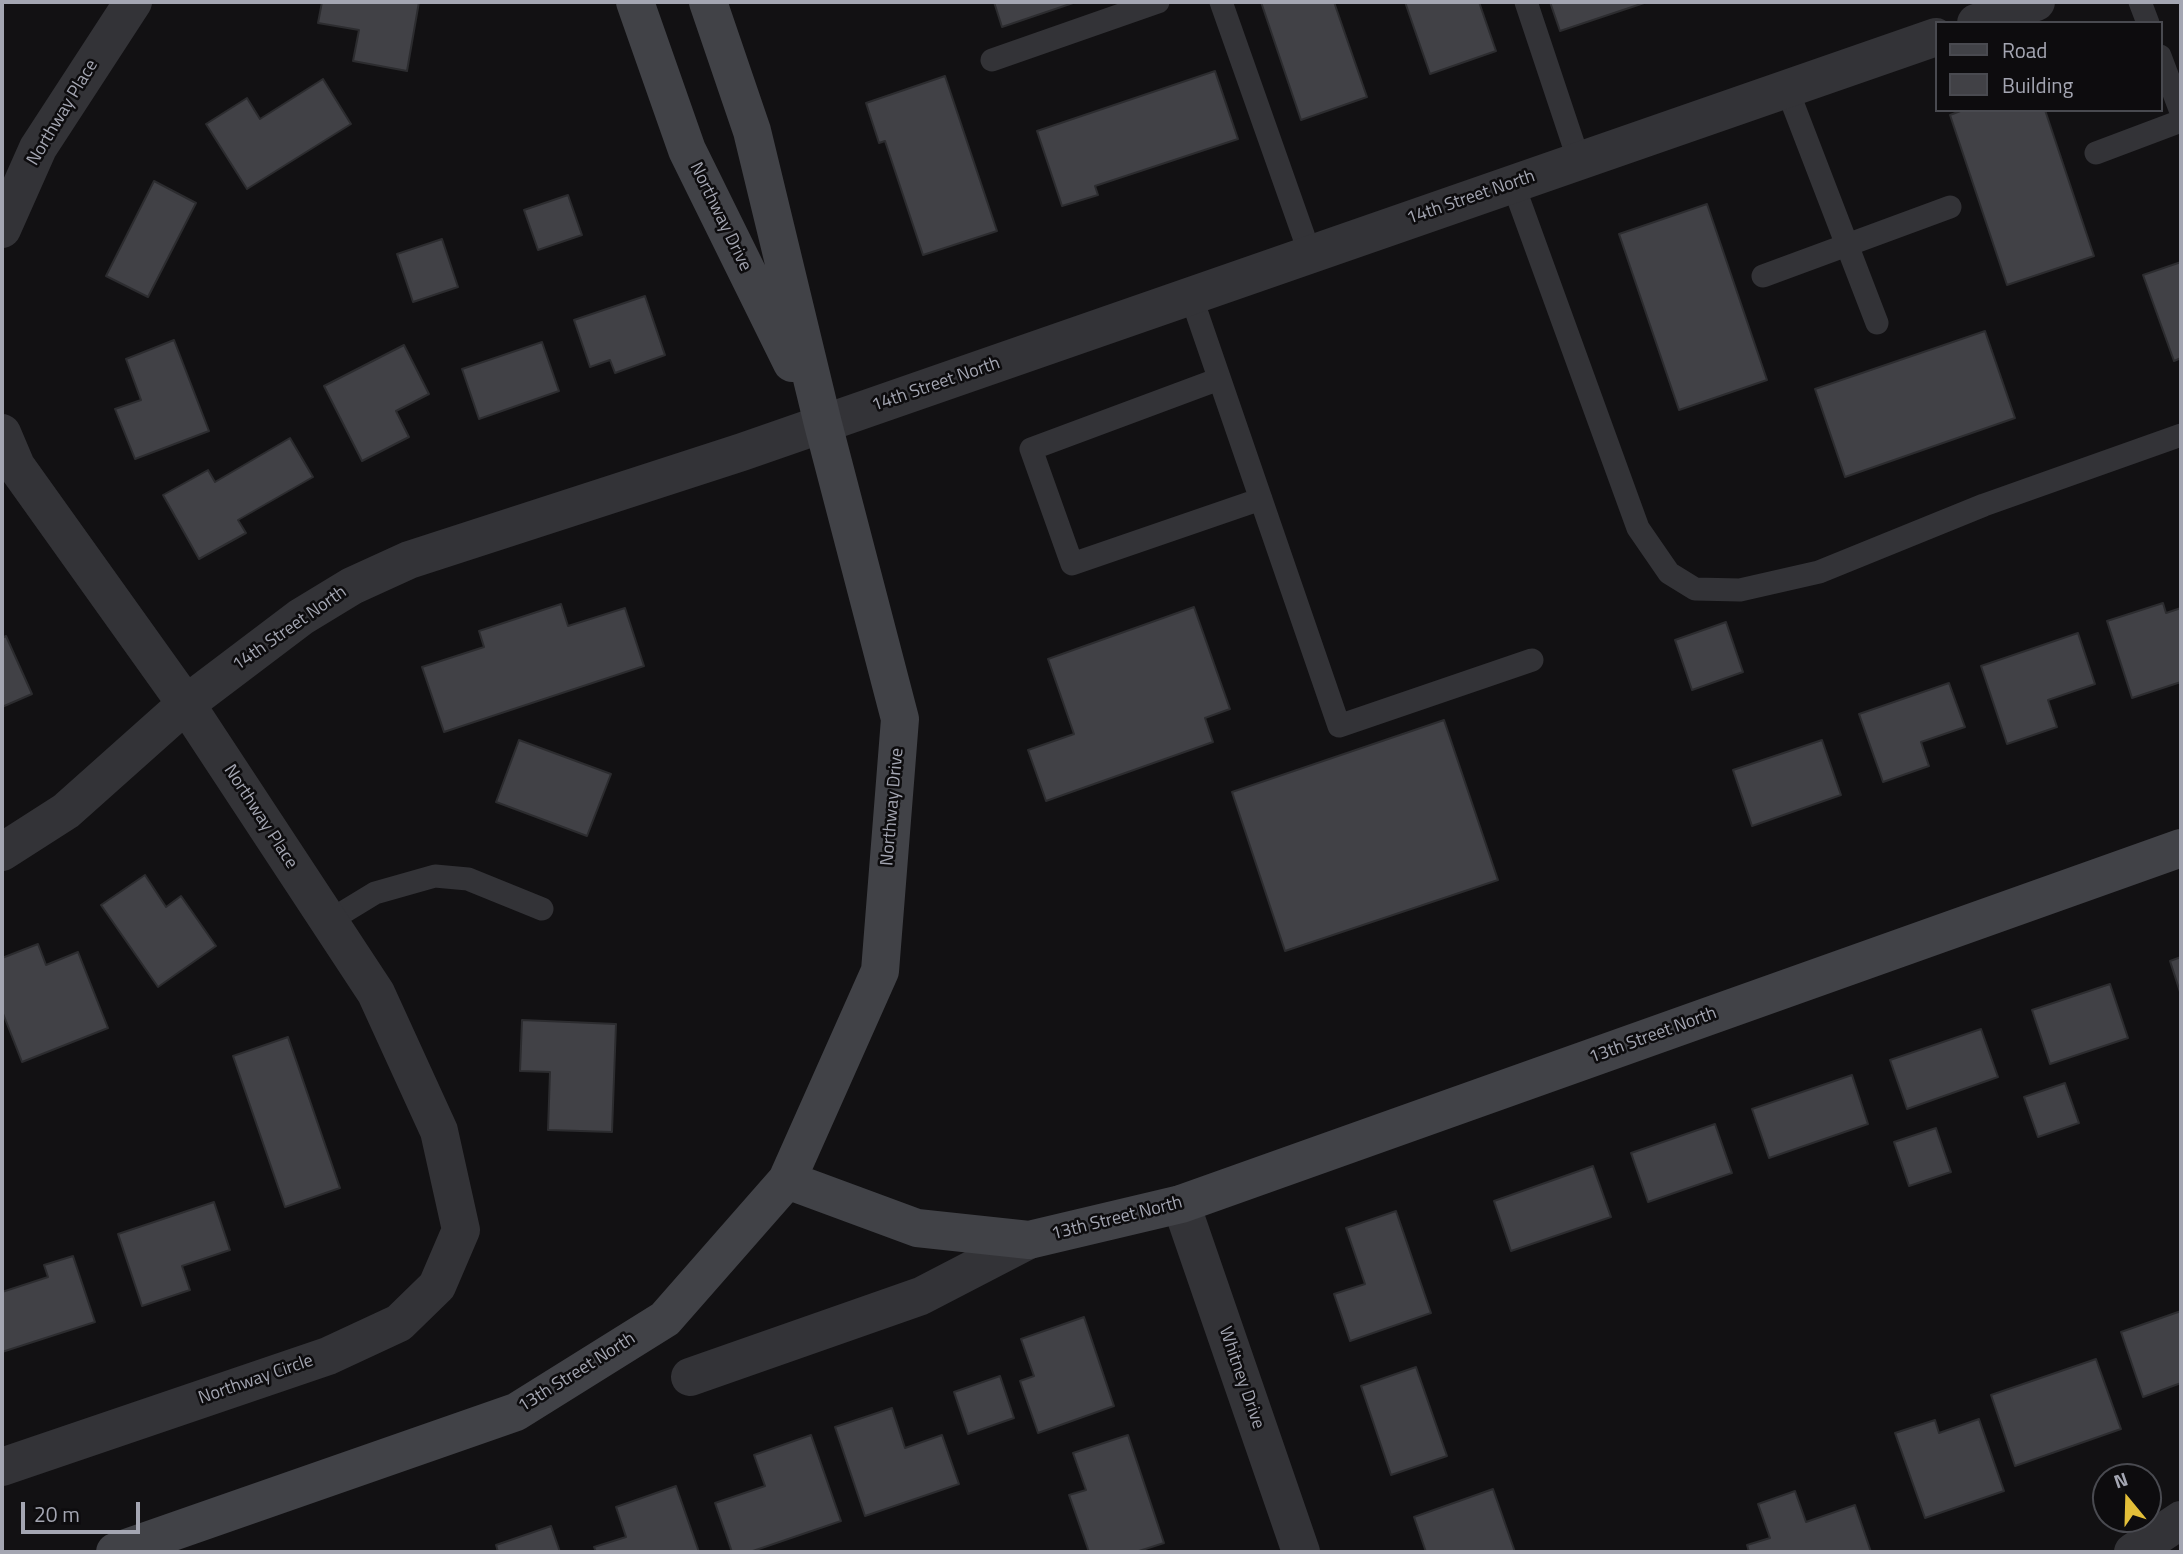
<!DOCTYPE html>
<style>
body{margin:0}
#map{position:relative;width:2183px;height:1554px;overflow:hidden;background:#121113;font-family:"Titillium Web",sans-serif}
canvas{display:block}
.frame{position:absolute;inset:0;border:4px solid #a4a6b2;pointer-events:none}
.legend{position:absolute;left:1935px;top:21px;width:228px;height:91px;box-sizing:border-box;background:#0d0c0e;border:2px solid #494a50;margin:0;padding:9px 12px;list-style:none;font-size:21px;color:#a4a6b2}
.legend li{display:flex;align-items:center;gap:14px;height:35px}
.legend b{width:35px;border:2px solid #494a50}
.north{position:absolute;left:2092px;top:1463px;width:70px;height:70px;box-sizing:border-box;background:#0d0c0e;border:2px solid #494a50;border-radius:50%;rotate:341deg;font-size:19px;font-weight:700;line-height:28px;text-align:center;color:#a4a6b2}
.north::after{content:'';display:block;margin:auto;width:24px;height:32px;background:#e3bf39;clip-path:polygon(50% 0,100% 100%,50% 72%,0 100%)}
.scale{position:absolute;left:21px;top:1502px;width:119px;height:32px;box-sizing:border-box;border:4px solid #a4a6b2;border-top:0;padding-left:9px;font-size:21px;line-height:24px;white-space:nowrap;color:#a4a6b2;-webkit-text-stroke:5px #0d0c0e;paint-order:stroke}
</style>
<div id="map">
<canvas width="2183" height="1554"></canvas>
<div class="frame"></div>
<ul class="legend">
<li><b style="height:9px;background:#414247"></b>Road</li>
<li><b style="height:19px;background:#414146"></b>Building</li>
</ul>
<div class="north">N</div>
<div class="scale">20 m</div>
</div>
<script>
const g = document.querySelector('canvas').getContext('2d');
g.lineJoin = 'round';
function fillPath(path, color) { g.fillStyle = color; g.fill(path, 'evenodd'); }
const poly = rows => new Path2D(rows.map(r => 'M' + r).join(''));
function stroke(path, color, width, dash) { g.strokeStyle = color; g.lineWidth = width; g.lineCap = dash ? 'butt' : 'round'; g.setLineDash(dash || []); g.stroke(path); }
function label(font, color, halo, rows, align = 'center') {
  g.font = font + ' "Titillium Web",sans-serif'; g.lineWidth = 5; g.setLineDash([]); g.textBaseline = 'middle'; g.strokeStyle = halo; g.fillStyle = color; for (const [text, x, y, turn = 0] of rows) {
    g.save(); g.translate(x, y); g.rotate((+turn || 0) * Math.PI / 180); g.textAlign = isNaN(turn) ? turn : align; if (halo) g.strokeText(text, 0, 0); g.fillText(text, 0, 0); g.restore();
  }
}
const building = poly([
 [322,2,419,2,407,71,353,61,359,30,318,23,322,2],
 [994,2,1076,2,1002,27,994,2],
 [1261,2,1334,2,1367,97,1301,120,1261,2],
 [1405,2,1479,2,1496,51,1430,74,1405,2],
 [1550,2,1647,2,1560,31,1550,2],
 [1215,71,1238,139,1095,186,1098,195,1062,206,1037,131,1215,71],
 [945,76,997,231,923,255,885,141,879,143,866,103,945,76],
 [323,79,351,124,247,189,206,124,247,98,260,119,323,79],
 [1963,110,2045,110,2094,256,2007,285,1950,115,1963,110],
 [154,181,196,203,148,297,106,276,154,181],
 [568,195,582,235,538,250,524,210,568,195],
 [1707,204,1767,380,1679,410,1619,234,1707,204],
 [442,239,458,287,413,302,397,254,442,239],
 [2181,262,2181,358,2174,361,2143,275,2181,262],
 [645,296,665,355,615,373,610,360,590,367,574,320,645,296],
 [1985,331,2015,418,1845,477,1815,389,1985,331],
 [174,340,209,431,135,459,115,409,141,400,126,359,174,340],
 [542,342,559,391,479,419,462,369,542,342],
 [404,345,429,394,396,411,409,437,362,461,324,386,404,345],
 [290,438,313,477,238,520,246,533,199,559,163,495,208,470,215,482,290,438],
 [2163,603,2166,613,2181,608,2181,682,2132,698,2107,621,2163,603],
 [561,604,568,626,625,608,644,666,444,732,422,667,484,647,479,631,561,604],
 [1194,607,1230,709,1205,718,1213,742,1046,801,1028,750,1074,734,1048,659,1194,607],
 [1726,622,1743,672,1692,690,1675,640,1726,622],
 [2078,633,2095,684,2048,700,2057,727,2007,744,1981,666,2078,633],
 [6,636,32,694,2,707,2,638,6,636],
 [1949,683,1965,727,1921,742,1929,766,1883,782,1859,714,1949,683],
 [1444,720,1498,880,1285,951,1232,792,1444,720],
 [519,740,611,774,587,836,496,802,519,740],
 [1822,740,1841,795,1752,826,1733,770,1822,740],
 [145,875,166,907,181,896,216,946,158,987,101,905,145,875],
 [38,944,46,965,78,952,108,1028,22,1062,2,1011,2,958,38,944],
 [2181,957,2181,995,2170,961,2181,957],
 [2110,984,2128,1038,2050,1064,2032,1010,2110,984],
 [522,1020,616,1024,612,1132,548,1130,550,1072,520,1071,522,1020],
 [1981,1029,1998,1077,1907,1109,1890,1060,1981,1029],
 [288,1037,340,1188,285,1207,233,1056,288,1037],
 [1852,1075,1868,1124,1769,1158,1752,1109,1852,1075],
 [2065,1083,2079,1123,2038,1137,2024,1097,2065,1083],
 [1715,1124,1732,1173,1648,1202,1631,1153,1715,1124],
 [1936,1128,1951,1172,1909,1186,1894,1142,1936,1128],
 [1593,1166,1611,1217,1511,1251,1494,1201,1593,1166],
 [214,1202,230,1250,182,1266,190,1290,142,1306,118,1234,214,1202],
 [1396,1211,1431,1313,1350,1341,1334,1294,1365,1284,1346,1228,1396,1211],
 [73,1256,95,1322,2,1352,2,1292,48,1277,44,1265,73,1256],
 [2181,1311,2181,1383,2143,1397,2121,1332,2181,1311],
 [1084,1317,1114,1406,1038,1433,1020,1381,1034,1376,1021,1339,1084,1317],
 [2096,1359,2121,1429,2015,1466,1991,1395,2096,1359],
 [1416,1367,1447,1456,1391,1475,1361,1386,1416,1367],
 [1000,1376,1014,1418,968,1434,954,1392,1000,1376],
 [892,1408,905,1448,942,1435,959,1484,865,1516,835,1427,892,1408],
 [1979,1419,2004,1491,1925,1518,1895,1433,1935,1420,1939,1433,1979,1419],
 [811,1435,841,1521,750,1552,732,1552,715,1503,765,1486,754,1455,811,1435],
 [1128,1435,1164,1543,1136,1552,1089,1552,1069,1495,1086,1490,1073,1453,1128,1435],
 [676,1486,699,1552,596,1552,594,1547,626,1537,616,1507,676,1486],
 [1493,1489,1515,1552,1426,1552,1414,1517,1493,1489],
 [1795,1491,1806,1522,1855,1505,1871,1552,1749,1552,1747,1545,1770,1538,1758,1504,1795,1491],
 [551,1526,560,1552,498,1552,496,1545,551,1526]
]);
const lane = poly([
 [1221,2,1310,254],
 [1526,2,1579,161],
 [2140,2,2148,23],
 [2160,56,2181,112],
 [992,60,1158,2],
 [1787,89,1877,323],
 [2096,153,2181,121],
 [1513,184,1638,528,1669,573,1695,589,1740,590,1819,572,1984,505,2181,435],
 [1763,276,1950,207],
 [1191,296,1339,726,1532,660],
 [1219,379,1031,449,1072,564,1261,499],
 [329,921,375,893,435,876,468,879,542,909]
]);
const street = poly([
 [1976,23,2036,2],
 [2,229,38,148,133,2],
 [2,433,16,466,186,704,376,993,439,1131,461,1230,437,1286,399,1323,328,1356,2,1467],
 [2,852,66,811,186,704,301,617,352,586,409,560,742,452,1936,37],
 [1181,1204,1301,1552],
 [690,1377,921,1296,1029,1240],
 [2133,1552,2181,1520]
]);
const secondary = poly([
 [635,2,687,150,792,363],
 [787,1180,917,1228,1029,1240,1181,1204,2181,848],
 [115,1552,516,1412,665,1319,787,1180,880,971,900,719,823,424,752,131,708,2]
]);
const streetNames = [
 ["Northway Place",63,113,-59],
 ["14th Street North",1471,198,-19],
 ["Northway Drive",720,217,64],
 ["14th Street North",936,385,-19],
 ["14th Street North",290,629,-35],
 ["Northway Drive",893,807,-85],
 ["Northway Place",260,817,57],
 ["13th Street North",1653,1036,-20],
 ["13th Street North",1117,1219,-14],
 ["13th Street North",577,1373,-32],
 ["Whitney Drive",1241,1378,71],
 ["Northway Circle",256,1380,-19]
];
fillPath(building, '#414146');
stroke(building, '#2c2c2f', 2);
stroke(lane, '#333337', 23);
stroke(street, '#333337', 38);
stroke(secondary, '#414247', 38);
label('18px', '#a4a6b2', '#0d0c0e', streetNames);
</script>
